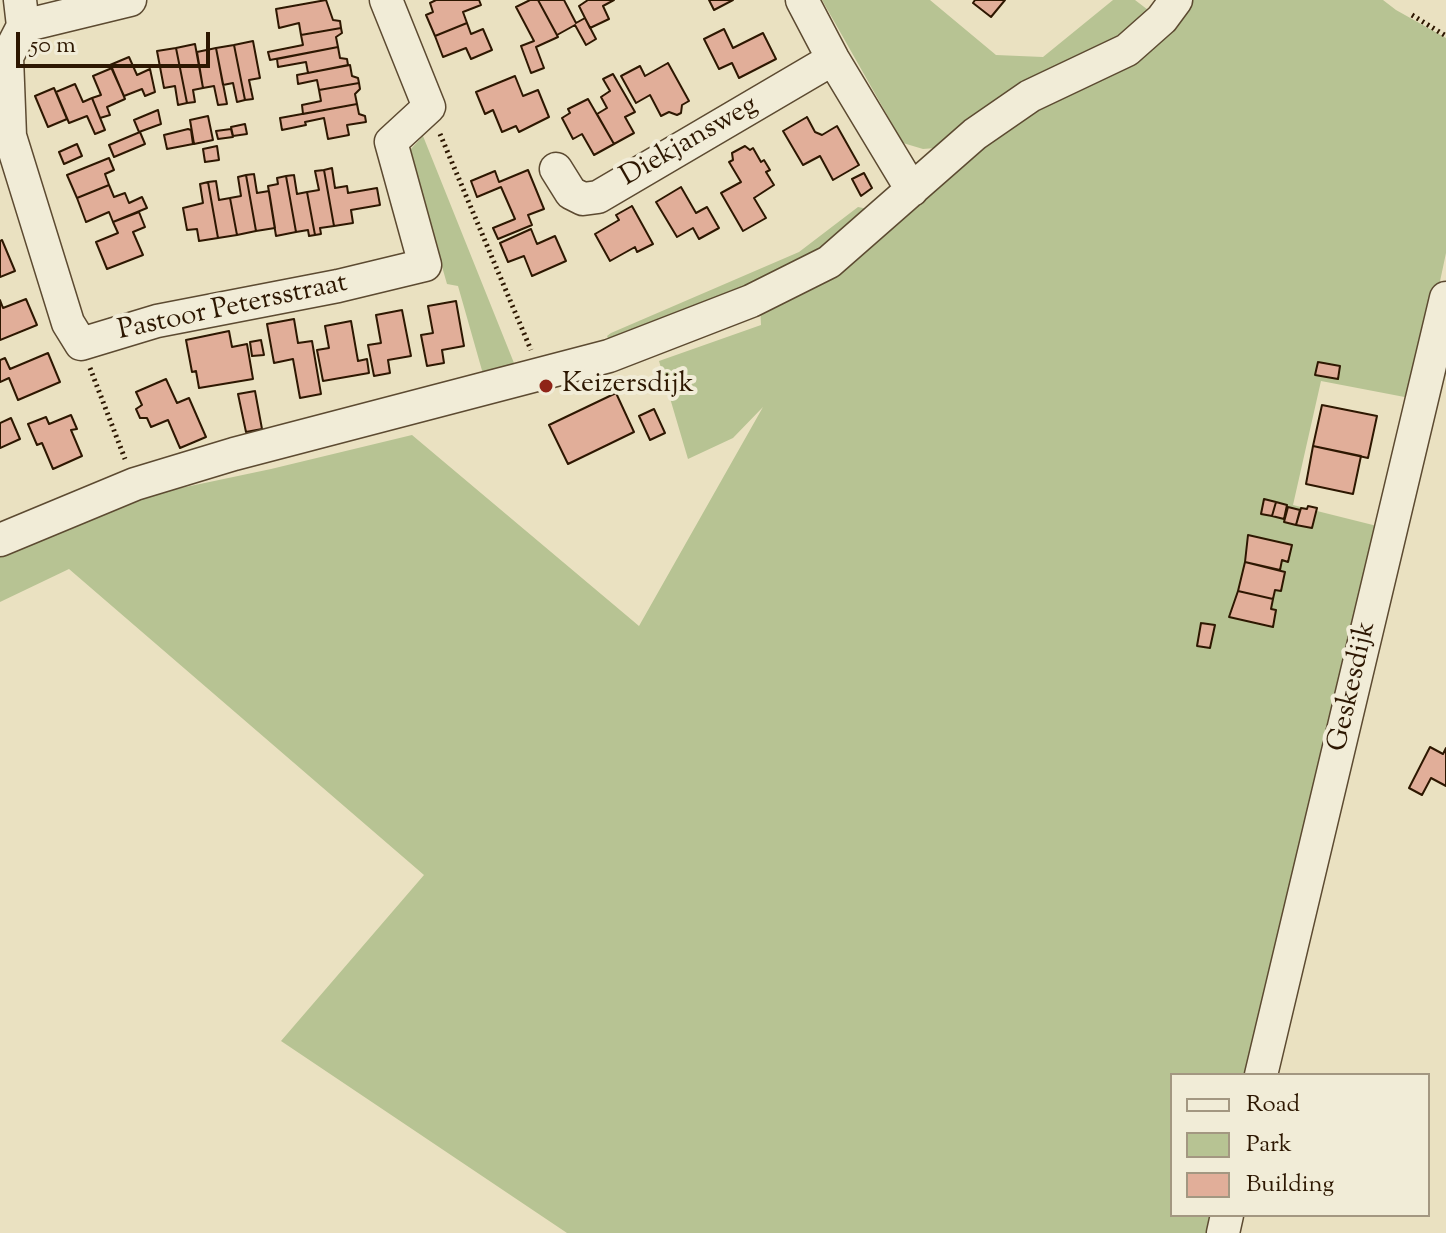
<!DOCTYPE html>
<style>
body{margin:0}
#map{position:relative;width:1446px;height:1233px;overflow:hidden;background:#eae1c1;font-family:"Sorts Mill Goudy",serif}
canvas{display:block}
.legend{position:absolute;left:1170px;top:1073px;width:260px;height:144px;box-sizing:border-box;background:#f1ecd7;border:2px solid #a39781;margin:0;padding:10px 14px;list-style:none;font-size:24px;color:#2d1701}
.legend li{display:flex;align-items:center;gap:16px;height:40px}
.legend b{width:40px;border:2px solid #a39781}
.scale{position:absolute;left:16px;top:32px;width:194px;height:36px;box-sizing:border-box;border:4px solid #2d1701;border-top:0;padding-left:10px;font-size:24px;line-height:28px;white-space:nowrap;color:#2d1701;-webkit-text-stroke:6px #f1ecd7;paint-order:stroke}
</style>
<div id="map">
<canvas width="1446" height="1233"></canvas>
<ul class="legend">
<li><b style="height:10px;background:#f1ecd7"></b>Road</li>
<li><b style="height:22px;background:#b7c393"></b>Park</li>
<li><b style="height:22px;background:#e1ae99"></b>Building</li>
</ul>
<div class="scale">50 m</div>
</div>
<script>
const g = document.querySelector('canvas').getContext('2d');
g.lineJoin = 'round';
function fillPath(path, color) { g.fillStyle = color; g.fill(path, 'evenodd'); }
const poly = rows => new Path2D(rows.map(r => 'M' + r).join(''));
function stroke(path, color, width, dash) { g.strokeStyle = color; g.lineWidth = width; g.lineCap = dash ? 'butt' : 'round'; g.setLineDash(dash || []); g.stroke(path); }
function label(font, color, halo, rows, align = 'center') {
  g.font = font + ' "Sorts Mill Goudy",serif'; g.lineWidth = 8; g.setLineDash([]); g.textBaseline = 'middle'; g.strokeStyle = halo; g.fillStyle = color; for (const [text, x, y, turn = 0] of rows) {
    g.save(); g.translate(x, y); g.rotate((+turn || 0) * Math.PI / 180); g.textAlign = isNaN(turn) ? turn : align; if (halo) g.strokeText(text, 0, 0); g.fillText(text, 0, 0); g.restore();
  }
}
const green = poly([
 [822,0,930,0,996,55,1043,57,1113,0,1135,0,1152,13,1129,33,935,148,923,149,903,143],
 [1187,0,1383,0,1396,10,1446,38,1446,253,1415,399,1321,381,1293,505,1377,526,1333,701,1257,1075,1172,1075,1172,1215,1224,1215,1220,1233,567,1233,281,1041,424,875,69,569,0,602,0,550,143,496,271,469,412,435,639,626,763,407,733,438,688,459,659,361,761,325,760,304,953,163],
 [423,136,518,373,485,381,458,286,447,284,409,151],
 [858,207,868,209,812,258,612,347,607,336,611,333,799,252]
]);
const building = poly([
 [326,0,333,20,340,21,341,28,301,35,299,23,279,28,276,9,326,0],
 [436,0,479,0,481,5,463,12,467,23,435,36,426,15,433,12,430,3,436,0],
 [530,0,538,0,558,37,536,47,544,68,531,73,521,46,534,41,516,7,530,0],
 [538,0,564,0,576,23,585,18,596,39,586,45,575,25,557,35,538,0],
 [588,0,614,0,603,6,609,19,590,28,579,6,588,0],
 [709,0,733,0,714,10,709,0],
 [975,0,1005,0,991,17,973,3,975,0],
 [467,23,471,34,483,29,492,50,471,59,466,48,443,57,435,36,467,23],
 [341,28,342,33,336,37,338,47,270,60,268,52,303,45,301,35,341,28],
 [724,29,733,48,763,33,776,59,739,78,732,63,719,69,704,39,724,29],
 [253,41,260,78,249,80,253,99,245,100,234,45,253,41],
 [195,44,203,88,193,90,195,102,187,103,176,48,195,44],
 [234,45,245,100,237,102,233,83,223,85,216,48,234,45],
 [338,47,340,58,347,59,348,65,308,73,306,62,278,67,277,59,338,47],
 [176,48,187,103,178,105,175,86,164,88,157,51,176,48],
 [216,48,227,104,218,105,214,86,203,88,197,52,216,48],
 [129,57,137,75,150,69,155,92,145,96,142,89,124,96,110,65,129,57],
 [668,63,689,101,682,105,681,113,677,115,669,112,661,116,650,95,636,103,621,76,640,66,645,76,668,63],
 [350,65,352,76,358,78,359,83,319,90,317,80,298,84,297,75,350,65],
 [112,68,125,99,107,107,110,115,100,118,92,98,101,95,93,76,112,68],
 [613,74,635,112,625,117,634,133,614,144,597,114,607,108,601,97,610,91,603,79,613,74],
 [515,76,523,96,538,90,549,117,519,132,516,126,502,132,493,110,485,114,476,92,515,76],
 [359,83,360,89,355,94,357,104,303,114,302,105,321,101,319,90,359,83],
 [75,84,83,102,92,98,105,130,95,134,87,116,69,123,56,92,75,84],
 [54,88,67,119,48,127,35,96,54,88],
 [588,99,614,144,594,155,582,134,573,139,562,118,570,113,568,109,588,99],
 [357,104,359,114,365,116,366,122,347,125,349,135,328,139,324,118,305,122,306,125,282,130,280,118,357,104],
 [158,110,161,124,139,132,134,120,158,110],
 [208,116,213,140,194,144,190,120,208,116],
 [807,117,815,132,822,135,837,126,859,165,833,180,820,156,803,165,783,131,807,117],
 [245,124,247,134,233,136,231,127,245,124],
 [188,129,191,130,193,144,167,149,164,135,188,129],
 [231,129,233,137,218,139,216,131,231,129],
 [140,132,145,144,114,157,109,145,140,132],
 [77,144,82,156,64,164,59,152,77,144],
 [217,146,219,160,205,162,203,149,217,146],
 [745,146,750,150,753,148,761,162,764,160,770,170,766,172,774,185,754,198,766,218,743,231,721,193,741,182,729,162,733,160,732,153,745,146],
 [109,158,114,170,105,174,109,185,77,198,67,175,109,158],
 [332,168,335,188,347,186,348,193,377,188,380,205,351,210,353,223,334,226,324,170,332,168],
 [324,170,334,226,320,228,321,234,315,235,307,192,319,190,315,171,324,170],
 [528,170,544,209,528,215,532,225,498,239,493,228,515,219,501,187,477,197,471,181,495,171,499,182,528,170],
 [864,173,872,188,861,196,852,179,864,173],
 [254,174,257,193,269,191,275,228,256,231,246,175,254,174],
 [246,175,256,231,237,235,230,198,241,196,238,177,246,175],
 [294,175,297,194,307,192,315,235,309,236,308,230,296,232,286,176,294,175],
 [286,176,296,232,276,236,268,186,278,184,277,178,286,176],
 [216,181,219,200,230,198,237,235,218,238,208,182,216,181],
 [208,182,218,238,199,241,197,229,187,230,183,208,203,203,200,184,208,182],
 [109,185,114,197,125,193,129,203,142,197,147,208,113,222,109,212,86,222,77,198,109,185],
 [681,187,696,213,707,207,719,228,699,239,693,228,677,237,656,202,681,187],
 [632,206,653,244,637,252,635,247,610,261,595,234,619,220,616,215,632,206],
 [139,212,145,227,133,232,143,255,107,269,96,242,118,233,113,222,139,212],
 [531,229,537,244,555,236,566,261,532,276,524,256,508,262,500,243,531,229],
 [2,240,15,271,0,277,0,241,2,240],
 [26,299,37,325,0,340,0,300,3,308,26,299],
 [456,301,464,346,442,350,444,363,427,366,421,335,433,333,428,306,456,301],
 [402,310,411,356,388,360,390,373,374,376,368,345,381,343,376,315,402,310],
 [294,319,298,343,312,341,321,394,300,398,293,359,274,363,267,324,294,319],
 [351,321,358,361,367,359,369,373,323,381,317,350,329,348,325,326,351,321],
 [229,331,232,347,247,344,253,379,199,388,196,371,192,372,186,340,229,331],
 [261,340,264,355,252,356,250,342,261,340],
 [48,353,60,382,18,400,9,378,0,382,0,360,5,358,10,369,48,353],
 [1318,362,1340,366,1338,379,1315,375,1318,362],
 [166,379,177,403,189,398,206,437,180,448,168,420,151,427,147,418,140,418,136,409,142,405,136,392,166,379],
 [255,391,262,429,246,432,238,394,255,391],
 [616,393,634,432,568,464,549,425,616,393],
 [1322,405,1377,416,1368,458,1313,446,1322,405],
 [654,409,665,433,650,440,639,416,654,409],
 [71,415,77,429,71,430,82,456,53,469,42,443,37,445,28,424,46,417,49,424,71,415],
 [11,418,20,439,0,448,0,423,11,418],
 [1313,446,1361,456,1353,494,1306,484,1313,446],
 [1264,499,1276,502,1272,516,1261,514,1264,499],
 [1276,502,1287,505,1284,519,1272,516,1276,502],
 [1308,506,1317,508,1312,528,1296,525,1301,508,1307,509,1308,506],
 [1288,507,1300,510,1296,525,1284,522,1288,507],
 [1248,535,1292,545,1288,562,1282,560,1280,570,1245,562,1248,535],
 [1245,562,1285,572,1281,591,1275,590,1273,599,1238,591,1245,562],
 [1238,591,1273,599,1271,609,1276,610,1273,627,1229,617,1238,591],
 [1201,623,1215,625,1210,648,1197,646,1201,623],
 [1430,747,1443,754,1446,748,1446,786,1431,778,1422,795,1409,788,1430,747]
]);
const path = poly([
 [1412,15,1446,36],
 [440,134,531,350],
 [90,368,125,459]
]);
const minor = poly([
 [20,0,23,26,7,57,10,136,68,323,81,344,157,321,338,286,425,265,391,142,429,107,386,0],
 [802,0,833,59,912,190],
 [23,26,130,0],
 [556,169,571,193,583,199,598,197,833,59],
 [0,540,135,484,234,454,609,356,751,301,829,262,975,134,1030,96,1127,50,1162,19,1176,0],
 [1261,1075,1446,298],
 [1223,1233,1227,1215]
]);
const markers = [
 [546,386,8,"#8f2418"]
];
const streetNames = [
 ["Diekjansweg",690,143,-30],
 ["Pastoor Petersstraat",233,309,-12],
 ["Geskesdijk",1354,687,-77]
];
const poiNames = [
 ["Keizersdijk",562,386]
];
fillPath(green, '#b7c393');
fillPath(building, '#e1ae99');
stroke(building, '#2d1701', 2);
stroke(minor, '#5c4a31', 35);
stroke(path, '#2d1701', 5, [2, 4]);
stroke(minor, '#f1ecd7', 32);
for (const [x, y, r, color] of markers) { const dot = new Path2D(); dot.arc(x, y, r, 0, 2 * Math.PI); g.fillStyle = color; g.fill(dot); stroke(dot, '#f1ecd7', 3); }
label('28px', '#2d1701', '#f1ecd7', streetNames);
label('28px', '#2d1701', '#f1ecd7', poiNames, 'left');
</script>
